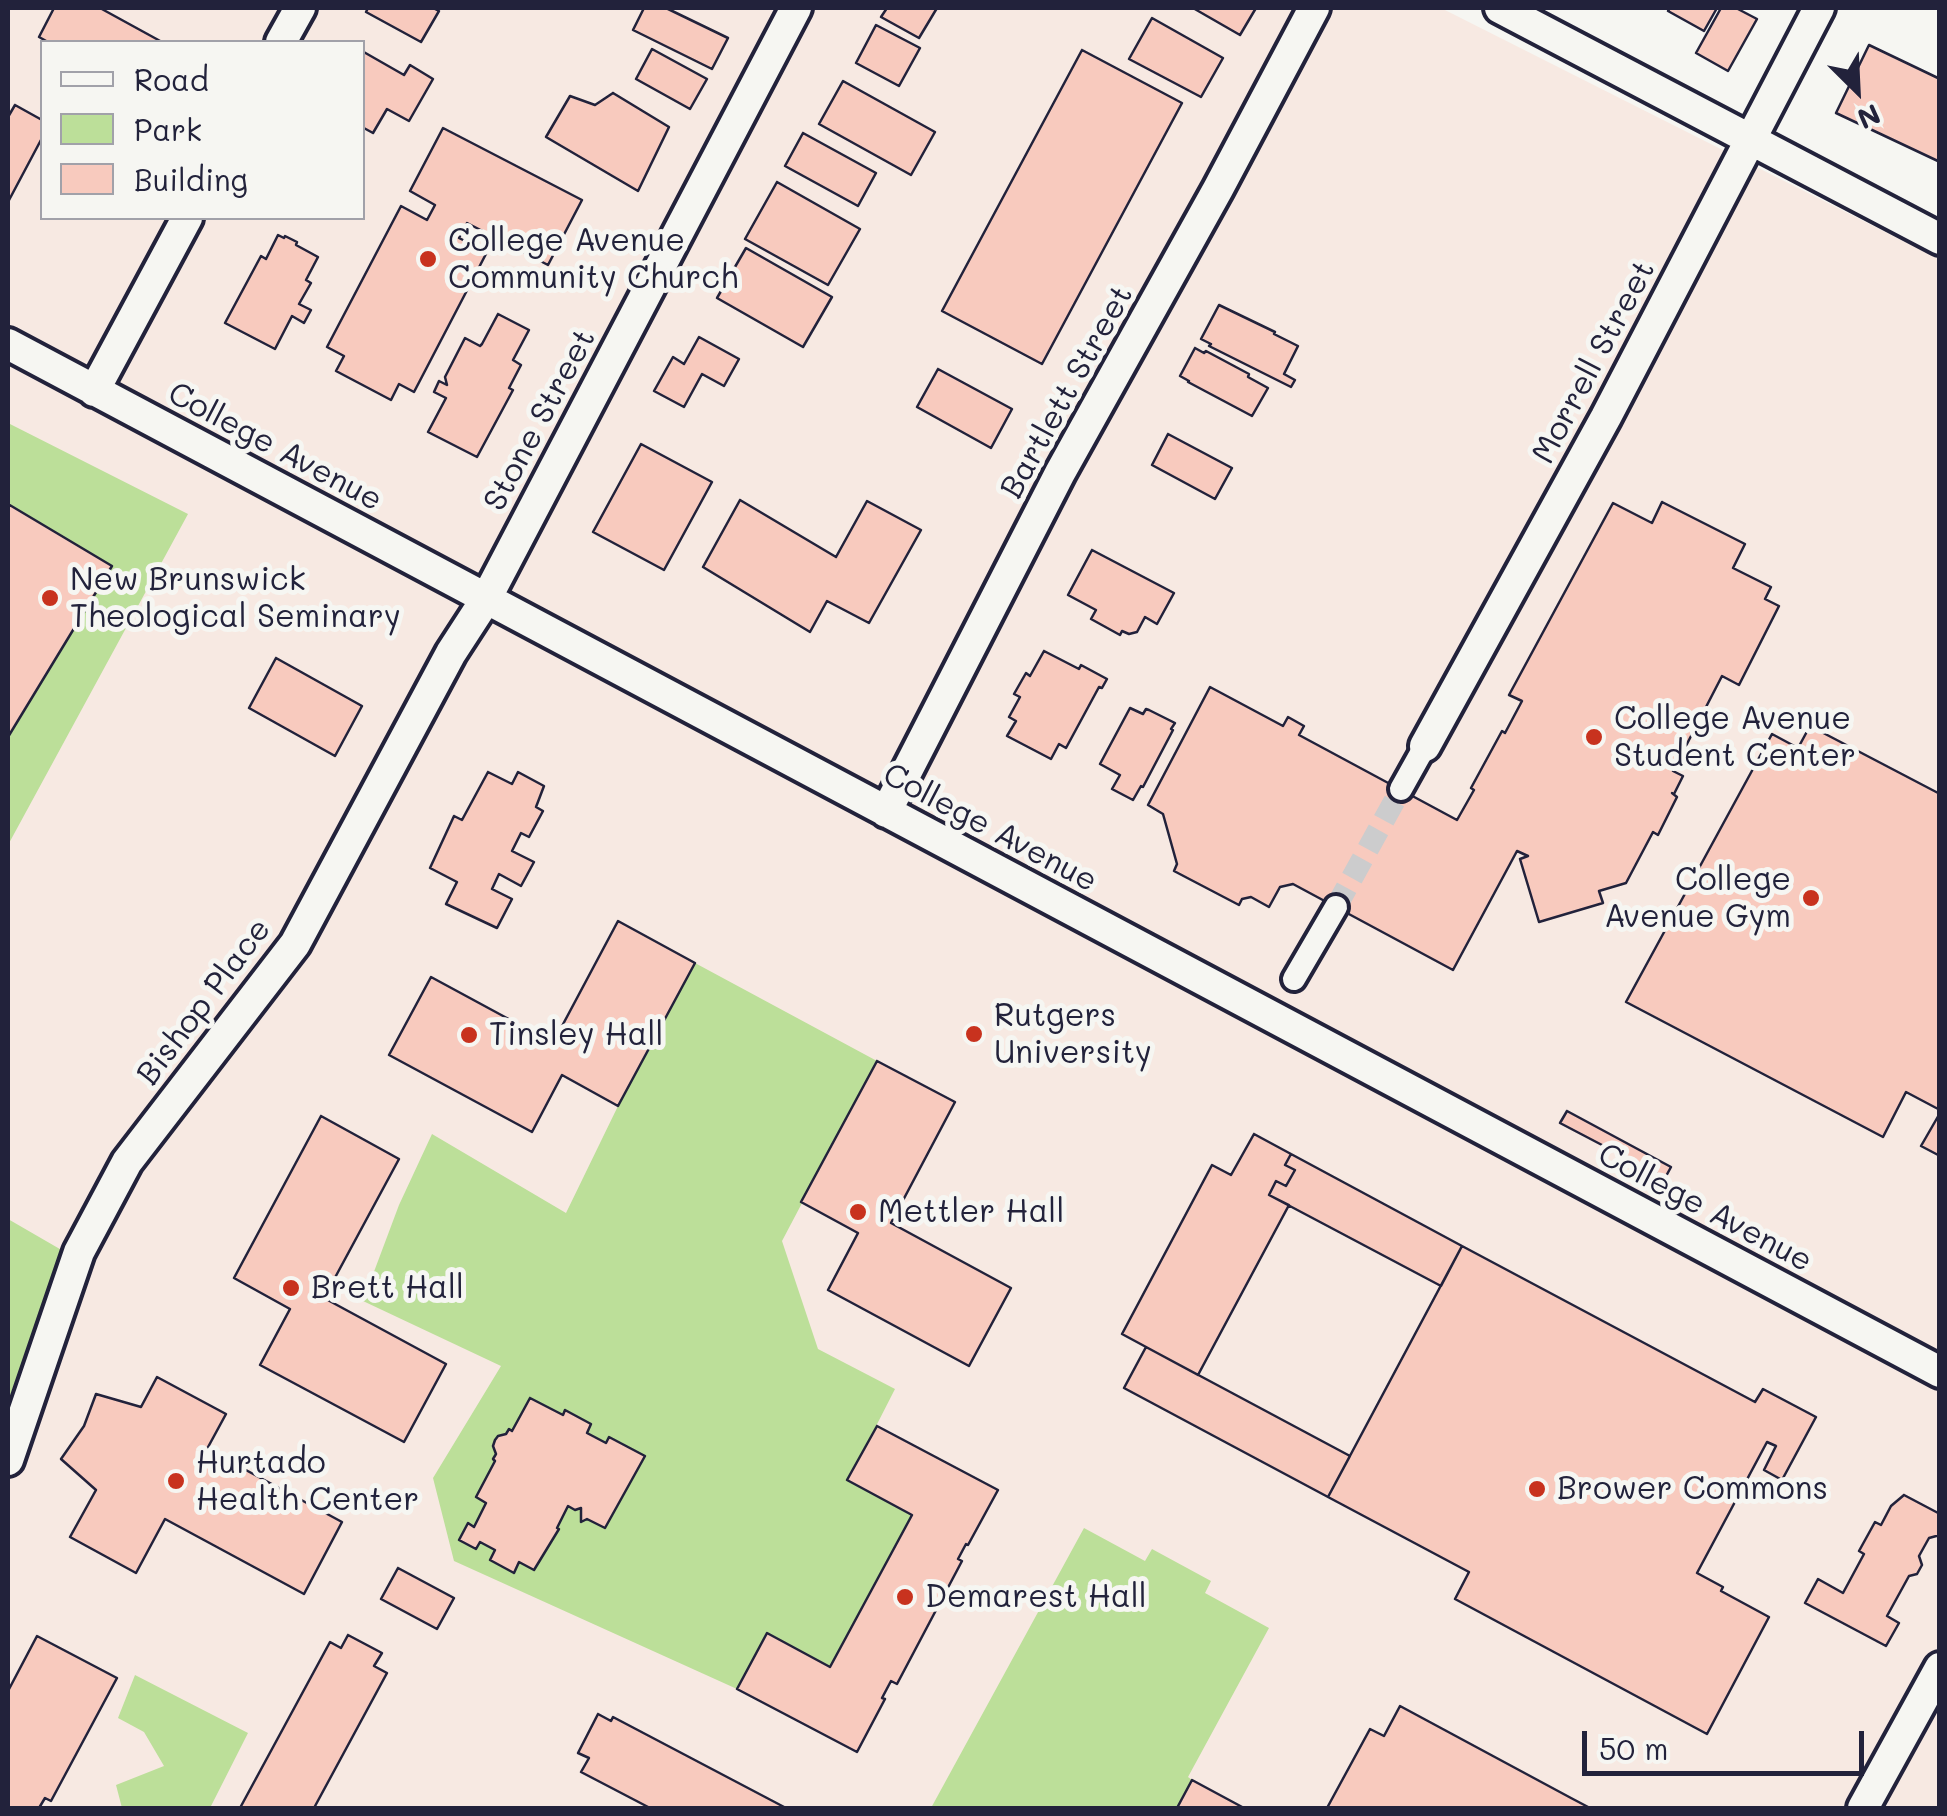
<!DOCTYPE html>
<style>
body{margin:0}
#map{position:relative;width:1947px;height:1816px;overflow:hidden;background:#f6f6f2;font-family:Mali,sans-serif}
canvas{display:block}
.frame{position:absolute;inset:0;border:10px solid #22223b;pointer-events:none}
.legend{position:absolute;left:40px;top:40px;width:325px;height:180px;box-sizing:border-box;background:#f6f6f2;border:2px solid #a1a1a9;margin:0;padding:12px 18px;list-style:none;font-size:30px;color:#22223b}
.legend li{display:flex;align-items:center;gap:20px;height:50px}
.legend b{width:50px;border:2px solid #a1a1a9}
.north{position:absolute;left:1807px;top:40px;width:100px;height:100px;-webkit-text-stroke:8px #f6f6f2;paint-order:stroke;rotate:156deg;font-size:28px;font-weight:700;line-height:40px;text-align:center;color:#22223b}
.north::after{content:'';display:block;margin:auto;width:35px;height:45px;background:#22223b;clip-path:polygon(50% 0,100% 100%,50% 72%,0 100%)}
.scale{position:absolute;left:1582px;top:1731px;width:282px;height:45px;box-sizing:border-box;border:5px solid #22223b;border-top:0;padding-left:12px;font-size:30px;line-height:35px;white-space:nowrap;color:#22223b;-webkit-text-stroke:8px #f6f6f2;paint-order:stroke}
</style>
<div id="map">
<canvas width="1947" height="1816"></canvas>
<div class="frame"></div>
<ul class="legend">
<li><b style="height:12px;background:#f6f6f2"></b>Road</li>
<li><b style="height:28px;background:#bcdf99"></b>Park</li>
<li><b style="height:28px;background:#f8cabe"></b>Building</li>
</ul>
<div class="north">N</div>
<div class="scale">50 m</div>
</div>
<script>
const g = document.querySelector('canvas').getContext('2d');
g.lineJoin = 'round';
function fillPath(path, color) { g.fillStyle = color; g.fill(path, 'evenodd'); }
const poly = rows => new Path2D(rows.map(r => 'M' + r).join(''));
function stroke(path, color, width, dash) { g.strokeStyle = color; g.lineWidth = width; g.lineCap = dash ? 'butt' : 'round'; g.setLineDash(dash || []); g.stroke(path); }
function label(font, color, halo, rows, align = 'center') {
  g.font = font + ' Mali,sans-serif'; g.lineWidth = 10; g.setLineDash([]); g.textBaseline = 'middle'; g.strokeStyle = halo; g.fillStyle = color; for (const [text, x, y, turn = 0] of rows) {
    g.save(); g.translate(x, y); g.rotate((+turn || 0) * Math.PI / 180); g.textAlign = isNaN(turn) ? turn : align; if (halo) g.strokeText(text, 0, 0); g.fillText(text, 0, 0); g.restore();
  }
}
const built = poly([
 [8,8,1441,8,1939,259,1939,1808,8,1808],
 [42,42,362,42,362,218,42,218]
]);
const green = poly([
 [8,423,188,514,8,845],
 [695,963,877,1061,782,1241,818,1349,895,1389,848,1481,912,1515,830,1667,767,1634,737,1689,454,1561,433,1478,501,1366,363,1301,399,1205,432,1134,566,1213,618,1106],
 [8,1219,65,1252,8,1401],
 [1084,1528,1145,1561,1152,1549,1211,1581,1205,1593,1269,1628,1188,1777,1192,1780,1177,1808,931,1808],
 [135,1675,248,1733,210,1808,122,1808,116,1785,164,1766,144,1732,118,1718]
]);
const building = poly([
 [54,8,100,8,162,42,48,42,39,37,54,8],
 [368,8,433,8,439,11,421,42,366,12,368,8],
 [644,8,666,8,728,38,712,69,633,30,644,8],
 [887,8,937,8,919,38,881,17,887,8],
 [1193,8,1256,8,1240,35,1193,8],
 [1670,8,1717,8,1704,31,1668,11,1670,8],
 [1721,8,1736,8,1757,19,1728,71,1696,53,1721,8],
 [1152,18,1223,58,1201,97,1129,59,1152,18],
 [876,25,920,48,899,86,856,63,876,25],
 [1869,45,1940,79,1940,162,1836,113,1869,45],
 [652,49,707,79,690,109,636,79,652,49],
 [1082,50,1182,103,1042,364,942,311,1082,50],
 [362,51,404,75,410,65,433,79,409,121,387,109,373,133,362,127,362,51],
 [843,81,935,132,911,175,819,124,843,81],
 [613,93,669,127,638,191,546,137,570,96,595,105,613,93],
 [15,105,42,120,42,138,8,202,8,117,15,105],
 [443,128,582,200,548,265,467,223,459,238,487,252,414,392,399,384,391,400,336,371,344,356,327,347,401,206,427,220,435,205,410,191,443,128],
 [803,133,876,173,858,206,785,166,803,133],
 [777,182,860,229,828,285,745,239,777,182],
 [278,235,284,238,285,236,297,242,296,245,318,257,306,280,311,283,299,304,311,310,304,323,292,316,275,349,225,323,261,256,266,259,278,235],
 [746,248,832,297,803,347,717,298,746,248],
 [1219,305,1275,332,1274,334,1298,346,1284,374,1295,380,1291,387,1209,346,1211,344,1201,339,1219,305],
 [498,314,529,330,513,360,521,365,509,388,513,390,477,457,428,432,446,398,434,392,439,381,447,385,445,377,465,338,480,346,482,344,498,314],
 [699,337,739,359,724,386,702,374,684,407,654,391,673,357,684,364,699,337],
 [1195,348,1204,353,1206,351,1249,374,1248,377,1268,388,1252,416,1188,382,1189,381,1180,376,1195,348],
 [938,369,1012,409,991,448,917,407,938,369],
 [1168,434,1232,468,1215,499,1152,465,1168,434],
 [641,444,712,482,664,570,593,532,641,444],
 [740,500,836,557,867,501,921,530,869,623,827,601,810,632,703,567,740,500],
 [1662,502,1745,544,1733,568,1771,587,1765,599,1779,606,1739,685,1722,676,1673,771,1683,776,1674,794,1672,793,1677,797,1658,835,1653,832,1626,883,1599,891,1603,903,1539,922,1520,859,1528,856,1517,851,1453,970,1293,884,1280,887,1269,907,1251,897,1242,899,1239,905,1174,871,1177,864,1163,814,1148,805,1210,687,1283,726,1288,717,1304,726,1299,735,1457,820,1474,790,1471,788,1502,731,1505,733,1522,701,1509,695,1613,503,1652,523,1662,502],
 [8,504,112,566,8,737,8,504],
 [1092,550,1174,593,1157,624,1145,617,1137,632,1129,634,1122,631,1120,635,1091,619,1096,610,1068,595,1092,550],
 [1044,651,1079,669,1081,665,1107,679,1102,688,1099,687,1066,748,1059,744,1051,759,1007,736,1016,721,1009,717,1020,697,1014,694,1026,673,1030,676,1044,651],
 [276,658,362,706,335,756,249,708,276,658],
 [1130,708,1143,714,1146,709,1149,710,1175,723,1171,729,1173,730,1143,787,1141,786,1133,800,1112,789,1120,775,1100,764,1130,708],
 [1810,726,1940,794,1940,1110,1906,1092,1883,1137,1626,1002,1772,734,1798,748,1810,726],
 [488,772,512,784,518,772,544,786,536,807,543,811,529,837,521,833,512,851,534,862,521,886,499,874,492,889,512,899,497,928,446,904,457,882,430,868,454,816,462,820,488,772],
 [618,921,695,963,618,1106,562,1075,532,1132,389,1055,431,977,553,1043,618,921],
 [877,1061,955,1102,891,1223,1011,1288,969,1366,828,1290,858,1233,801,1202,877,1061],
 [1567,1111,1671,1167,1665,1178,1560,1123,1567,1111],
 [1940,1113,1940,1156,1921,1146,1940,1113],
 [321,1116,399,1159,324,1298,446,1364,404,1442,260,1365,290,1309,234,1278,321,1116],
 [1254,1134,1291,1154,1285,1165,1295,1170,1286,1186,1276,1181,1269,1195,1289,1205,1198,1375,1122,1334,1212,1165,1231,1175,1254,1134],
 [1291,1154,1462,1246,1441,1286,1269,1195,1276,1181,1286,1186,1295,1170,1285,1165,1291,1154],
 [1462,1246,1755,1402,1763,1389,1816,1417,1782,1480,1764,1470,1776,1446,1767,1442,1697,1573,1723,1587,1721,1591,1769,1617,1707,1734,1455,1599,1469,1572,1328,1497,1462,1246],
 [1146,1347,1350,1456,1328,1497,1124,1388,1146,1347],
 [157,1377,226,1414,207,1449,342,1522,304,1594,165,1519,136,1573,70,1537,96,1490,61,1459,84,1426,96,1394,141,1407,157,1377],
 [530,1398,563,1415,565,1410,591,1424,587,1433,606,1443,609,1437,645,1456,605,1528,587,1519,581,1522,581,1508,575,1510,568,1506,557,1528,559,1529,534,1570,519,1562,514,1573,490,1560,495,1550,480,1542,476,1549,459,1540,468,1523,474,1527,486,1503,476,1497,495,1461,493,1459,496,1454,493,1446,495,1440,498,1436,506,1434,509,1429,512,1431,530,1398],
 [877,1426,998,1490,968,1545,966,1544,958,1559,962,1561,897,1684,891,1681,882,1698,885,1699,857,1752,737,1689,767,1633,830,1667,912,1515,847,1480,877,1426],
 [1904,1495,1940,1514,1940,1535,1929,1538,1919,1556,1922,1565,1917,1574,1909,1576,1887,1616,1899,1623,1886,1646,1805,1603,1818,1579,1843,1593,1864,1554,1859,1551,1875,1522,1881,1525,1891,1506,1904,1495],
 [398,1568,454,1598,437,1629,381,1599,398,1568],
 [348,1635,382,1653,374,1666,387,1673,314,1808,240,1808,330,1642,341,1648,348,1635],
 [37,1636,117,1678,51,1801,45,1798,39,1808,8,1808,8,1691,37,1636],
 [1400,1706,1571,1798,1590,1808,1327,1808,1370,1729,1384,1736,1400,1706],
 [598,1714,611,1721,613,1717,786,1808,650,1808,581,1772,589,1758,578,1753,598,1714],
 [1192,1780,1244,1808,1177,1808,1192,1780]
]);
const pedestrianTunnel = poly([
 [1336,907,1401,789]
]);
const pedestrian = poly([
 [1401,789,1425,746],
 [1294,979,1336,907]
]);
const minor = poly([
 [1500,8,1940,239],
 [281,42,300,8],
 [8,344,1940,1372],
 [94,391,187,218],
 [1425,746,1606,417,1819,8],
 [886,812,1060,473,1218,189,1314,8],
 [8,1460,79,1252,127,1162,295,944,451,653,486,599,796,8],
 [1863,1808,1940,1668]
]);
const markers = [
 [428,259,10,"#c8321e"],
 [50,598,10,"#c8321e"],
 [1594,737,10,"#c8321e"],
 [1811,898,10,"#c8321e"],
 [974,1034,10,"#c8321e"],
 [469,1035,10,"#c8321e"],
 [858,1212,10,"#c8321e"],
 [291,1288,10,"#c8321e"],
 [176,1481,10,"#c8321e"],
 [1537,1489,10,"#c8321e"],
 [905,1597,10,"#c8321e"]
];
const poiNames = [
 ["College Avenue",448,241],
 ["Community Church",448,278],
 ["New Brunswick",70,580],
 ["Theological Seminary",70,617],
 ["College Avenue",1614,719],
 ["Student Center",1614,756],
 ["College",1791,880,"right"],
 ["Avenue Gym",1791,917,"right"],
 ["Rutgers",994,1016],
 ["University",994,1053],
 ["Tinsley Hall",489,1035],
 ["Mettler Hall",878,1212],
 ["Brett Hall",311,1288],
 ["Hurtado",196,1463],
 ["Health Center",196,1500],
 ["Brower Commons",1557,1489],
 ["Demarest Hall",925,1597]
];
const streetNames = [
 ["Morrell Street",1594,362,-62],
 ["Bartlett Street",1067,392,-61],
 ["Stone Street",540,420,-62],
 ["College Avenue",275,447,28],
 ["College Avenue",990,828,28],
 ["Bishop Place",204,1002,-53],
 ["College Avenue",1705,1208,28]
];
fillPath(built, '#f7e9e2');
fillPath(green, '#bcdf99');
fillPath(building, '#f8cabe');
stroke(building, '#22223b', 2.5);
stroke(pedestrianTunnel, '#cccccd', 22, [22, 11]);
stroke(pedestrian, '#22223b', 30);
stroke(minor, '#22223b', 38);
stroke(pedestrian, '#f6f6f2', 22);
stroke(minor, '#f6f6f2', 30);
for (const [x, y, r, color] of markers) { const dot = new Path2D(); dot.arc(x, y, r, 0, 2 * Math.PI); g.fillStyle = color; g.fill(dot); stroke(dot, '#f6f6f2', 4); }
label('32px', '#22223b', '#f6f6f2', poiNames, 'left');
label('32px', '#22223b', '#f6f6f2', streetNames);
</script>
